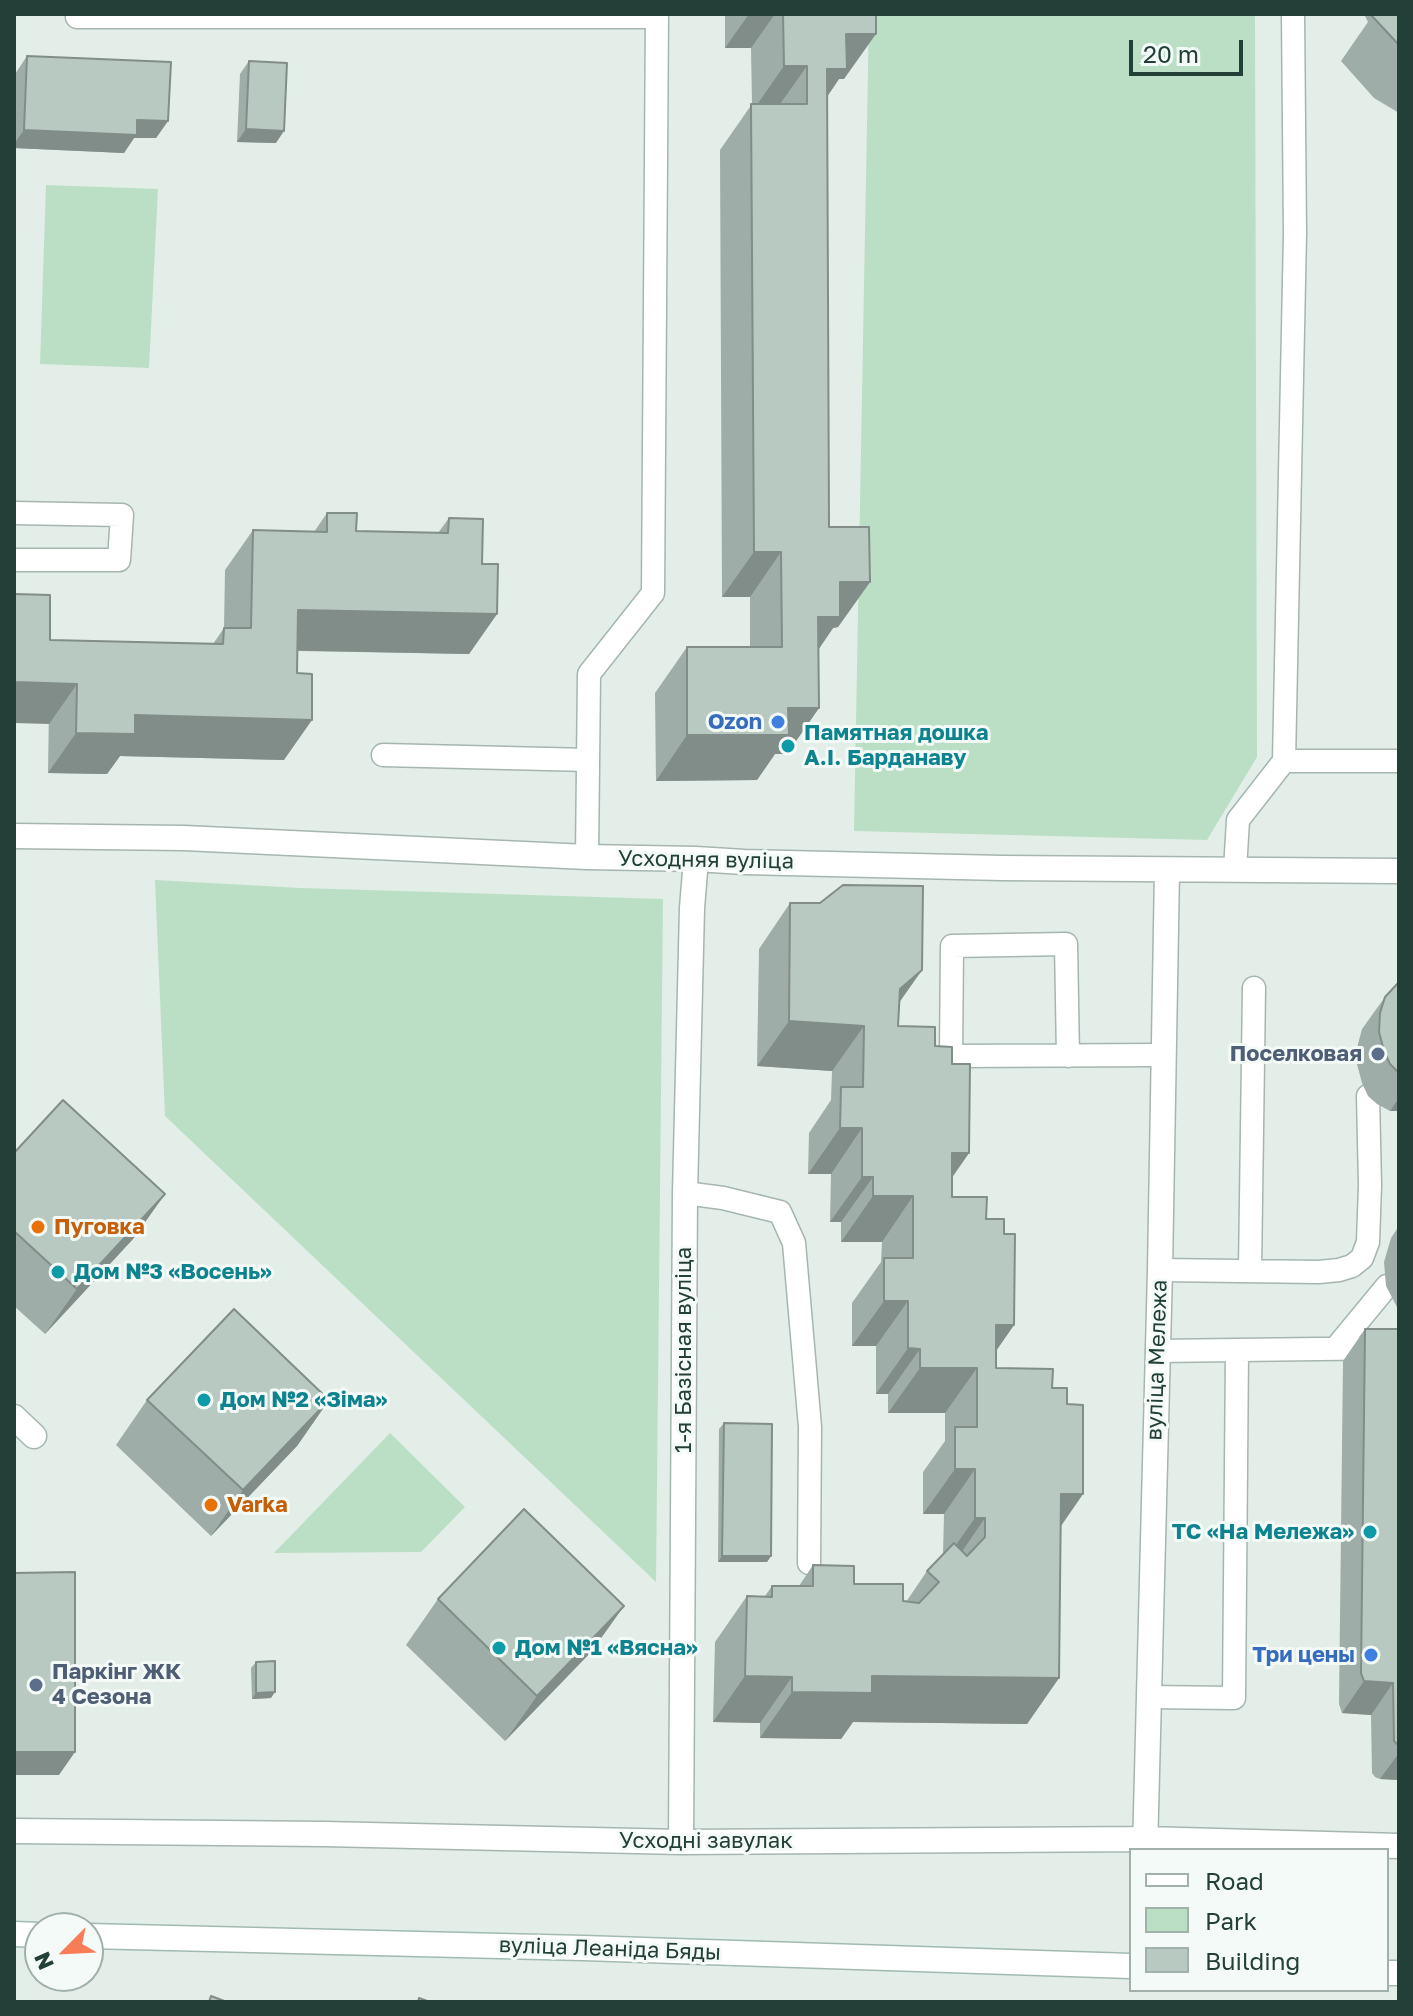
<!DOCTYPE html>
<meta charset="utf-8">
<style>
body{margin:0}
#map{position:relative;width:1413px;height:2016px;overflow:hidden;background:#e3eee9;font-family:"Golos Text",sans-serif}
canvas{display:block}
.frame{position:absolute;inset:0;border:16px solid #224037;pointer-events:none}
.legend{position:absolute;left:1129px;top:1848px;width:260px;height:144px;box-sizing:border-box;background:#f4faf7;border:2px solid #a0b0aa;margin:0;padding:10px 14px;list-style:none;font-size:24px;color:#224037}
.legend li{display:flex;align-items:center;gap:16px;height:40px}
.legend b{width:40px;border:2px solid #a0b0aa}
.north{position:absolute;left:24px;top:1912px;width:80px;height:80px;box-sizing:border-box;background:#f4faf7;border:2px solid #a0b0aa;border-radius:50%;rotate:246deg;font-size:22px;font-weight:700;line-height:32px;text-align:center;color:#224037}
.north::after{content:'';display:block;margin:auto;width:28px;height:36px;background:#f87d57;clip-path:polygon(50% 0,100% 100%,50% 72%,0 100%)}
.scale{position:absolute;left:1129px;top:40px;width:114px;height:36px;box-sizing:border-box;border:4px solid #224037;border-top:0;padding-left:10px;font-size:24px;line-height:28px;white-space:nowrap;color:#224037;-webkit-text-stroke:6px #f4faf7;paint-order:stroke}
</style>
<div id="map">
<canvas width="1413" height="2016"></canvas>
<div class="frame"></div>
<ul class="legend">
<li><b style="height:10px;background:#fff"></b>Road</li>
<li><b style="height:22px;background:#bbdfc5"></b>Park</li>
<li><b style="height:22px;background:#b8c9c2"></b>Building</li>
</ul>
<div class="north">N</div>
<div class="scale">20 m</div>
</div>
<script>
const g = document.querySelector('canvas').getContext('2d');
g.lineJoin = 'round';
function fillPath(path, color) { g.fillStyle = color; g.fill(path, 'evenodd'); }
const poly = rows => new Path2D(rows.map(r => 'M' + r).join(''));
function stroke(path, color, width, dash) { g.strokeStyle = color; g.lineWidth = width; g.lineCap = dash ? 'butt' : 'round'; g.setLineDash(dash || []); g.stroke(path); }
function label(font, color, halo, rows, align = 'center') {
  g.font = font + ' "Golos Text",sans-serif'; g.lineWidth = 6; g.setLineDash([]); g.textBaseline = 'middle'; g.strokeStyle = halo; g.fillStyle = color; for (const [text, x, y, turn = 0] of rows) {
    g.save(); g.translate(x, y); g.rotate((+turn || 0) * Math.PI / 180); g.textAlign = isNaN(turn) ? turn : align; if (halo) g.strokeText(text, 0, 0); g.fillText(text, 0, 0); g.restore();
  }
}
const green = poly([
 [869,14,1255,14,1257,757,1207,840,854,831],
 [46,185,158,189,149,368,40,364],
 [155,880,301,888,663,899,656,1582,165,1116],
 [390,1433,465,1507,421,1552,274,1553]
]);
const service = poly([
 [77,17,657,17],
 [14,513,122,515,119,560,14,560],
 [383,755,588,760],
 [1284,761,1295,233,1293,14],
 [587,857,589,674,653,593,657,14],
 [1235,870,1238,820,1284,761,1399,761],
 [1068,1056,1066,944,952,946,951,1056,1163,1055],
 [685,1193,723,1198,780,1212,794,1243,810,1427,809,1563],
 [1160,1270,1319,1272,1339,1270,1352,1266,1362,1258,1368,1242,1370,1185,1368,1096],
 [1250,1270,1254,988],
 [1335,1349,1387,1286],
 [1157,1351,1399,1348],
 [1149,1697,1234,1698,1237,1351]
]);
const minor = poly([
 [14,836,184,838,587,857,696,859,744,862,1002,868,1399,871],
 [14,1417,34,1436],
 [14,1831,324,1834,681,1842,1145,1839,1399,1846],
 [681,1842,685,1193,692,908,696,859],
 [1145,1850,1160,1270,1167,870]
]);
const secondary = poly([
 [14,1934,40,1935],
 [88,1936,583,1948,1131,1966],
 [1387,1973,1399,1973]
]);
const wall = poly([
 [725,14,876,14,844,79,839,79,827,97,829,527,870,582,838,627,833,628,819,649,819,708,787,754,775,754,757,780,656,781,655,693,687,647,750,647,750,597,722,597,720,150,752,104,751,48,725,48],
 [1364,14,1399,14,1399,113,1374,98,1341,61,1368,22],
 [27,56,168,121,156,138,134,138,124,153,14,148,15,74],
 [249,61,276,143,237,142,240,74],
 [327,513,356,531,438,533,449,518,482,564,497,614,469,654,298,651,284,760,120,756,107,774,48,773,50,640,213,644,224,628,225,570,253,530,314,532],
 [1399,524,1399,693,1397,693],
 [790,903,922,970,899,1003,898,1026,935,1046,952,1064,969,1153,952,1178,952,1197,986,1219,1004,1234,1014,1325,996,1351,996,1368,1052,1388,1067,1404,1083,1494,1061,1526,1059,1678,1027,1724,853,1722,841,1739,760,1738,760,1723,713,1722,715,1642,747,1596,765,1596,772,1586,799,1586,813,1565,854,1584,906,1602,927,1571,943,1554,944,1514,923,1514,923,1472,945,1441,945,1413,888,1413,888,1394,876,1394,876,1346,852,1346,852,1303,881,1262,882,1242,841,1242,841,1222,830,1222,831,1174,808,1174,809,1133,831,1100,832,1071,757,1066,759,949],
 [1399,982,1399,1111,1390,1111,1377,1104,1368,1096,1362,1083,1357,1064,1358,1044,1362,1029,1385,997],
 [14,1153,165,1194,133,1239,45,1334,14,1306],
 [1399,1226,1399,1311,1386,1286,1384,1262,1391,1238],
 [1365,1329,1399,1329,1399,1780,1380,1779,1375,1777,1372,1773,1371,1715,1342,1713,1339,1704,1343,1361],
 [147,1400,329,1400,297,1446,211,1536,116,1445],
 [724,1423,771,1556,767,1562,718,1562,719,1429],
 [438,1599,592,1651,505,1741,406,1645],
 [256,1662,271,1698,252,1699,251,1668]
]);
const shadedWall = poly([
 [749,14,775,14,751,48,725,48],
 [846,34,876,34,844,79,839,79,815,114,807,104],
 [784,66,807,66,775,111,752,112],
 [137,120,168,121,156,138,134,138,124,153,14,148,14,144,24,130],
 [246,129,284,131,276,143,237,142],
 [754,552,781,552,750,597,722,597],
 [840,582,870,582,838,627,833,628,809,663,787,663],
 [298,610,497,614,469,654,270,650],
 [14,682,77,684,49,724,14,723],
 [788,708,819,708,787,754,775,754,757,780,656,781,687,735],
 [135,715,312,720,284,760,120,756,107,774,48,773,76,733],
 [922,970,890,1015,900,989],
 [789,1021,864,1026,832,1071,757,1066],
 [1399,1098,1399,1111,1390,1111],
 [840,1128,862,1128,831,1174,808,1174],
 [952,1153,969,1153,937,1198],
 [862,1177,873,1177,841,1222,830,1222],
 [165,1194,133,1239,45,1334,77,1289],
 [873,1196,913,1196,882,1242,841,1242],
 [884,1301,908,1301,876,1346,852,1346],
 [996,1325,1014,1325,982,1371,977,1368,945,1413,888,1413,920,1368],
 [908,1348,920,1349,888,1394,876,1394],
 [329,1400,297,1446,211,1536,243,1490],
 [955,1469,975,1469,944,1514,923,1514],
 [1061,1494,1083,1494,1051,1540],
 [975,1518,985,1518,954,1563,943,1563],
 [722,1556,771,1556,767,1562,718,1562],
 [624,1606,592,1651,505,1741,537,1696],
 [745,1676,792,1677,760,1723,713,1722],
 [872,1676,1059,1678,1027,1724,853,1722,841,1739,760,1738,792,1692],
 [1364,1681,1393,1683,1371,1715,1342,1713],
 [275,1692,271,1698,252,1699,256,1693],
 [14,1752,75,1752,59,1775,14,1775],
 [1399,1753,1399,1780,1380,1779]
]);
const building = poly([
 [783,14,876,14,876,34,846,34,847,69,827,69,829,527,869,527,870,582,840,582,840,617,818,617,819,708,788,708,789,735,687,735,687,647,782,647,781,552,754,552,751,104,807,104,807,66,784,66,783,14],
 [1375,14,1399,14,1399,45,1372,16,1375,14],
 [27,56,171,62,168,121,137,120,137,135,24,130,27,56],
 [249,61,287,63,284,131,246,129,249,61],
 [327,513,357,513,356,531,448,533,449,518,483,519,482,564,498,564,497,614,298,610,297,673,312,674,312,720,135,715,135,734,76,733,77,684,14,682,14,594,50,595,50,640,223,644,224,628,251,628,253,530,327,532,327,513],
 [843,885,923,886,922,970,900,989,898,1026,935,1027,935,1046,952,1047,952,1064,970,1064,969,1153,952,1153,952,1197,987,1197,986,1219,1004,1219,1004,1234,1015,1234,1014,1325,996,1325,996,1368,1053,1369,1052,1388,1067,1388,1067,1404,1083,1405,1083,1494,1061,1494,1059,1678,872,1676,872,1693,792,1692,792,1677,745,1676,747,1596,772,1597,772,1586,813,1586,813,1565,854,1566,854,1584,903,1584,903,1601,919,1603,939,1582,927,1571,954,1543,967,1556,985,1537,985,1518,975,1518,975,1469,955,1469,955,1427,977,1427,977,1368,920,1368,920,1349,908,1348,908,1301,884,1301,884,1258,913,1258,913,1196,873,1196,873,1177,862,1177,862,1128,840,1128,841,1087,863,1087,864,1026,789,1021,790,903,820,903,843,885],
 [1399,982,1399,1073,1390,1064,1384,1051,1379,1032,1380,1013,1385,997,1399,982],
 [63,1100,165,1194,77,1289,14,1231,14,1153,63,1100],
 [234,1309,329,1400,243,1490,147,1400,234,1309],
 [1365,1329,1399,1329,1399,1746,1394,1741,1393,1683,1364,1681,1361,1673,1365,1329],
 [724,1423,772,1424,771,1556,722,1556,724,1423],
 [524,1509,624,1606,537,1696,438,1599,524,1509],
 [75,1572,75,1752,14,1752,14,1573,75,1572],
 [275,1661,275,1692,256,1693,256,1662,275,1661],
 [211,1996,227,2002,209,2002,211,1996],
 [419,1998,430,2002,418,2002,419,1998]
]);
const markers = [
 [778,722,8,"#3f7fe0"],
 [788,746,8,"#0f9aa8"],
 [1378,1054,8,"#5c6f8a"],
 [38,1227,8,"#e8710a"],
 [58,1272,8,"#0f9aa8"],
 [204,1400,8,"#0f9aa8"],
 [211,1505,8,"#e8710a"],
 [1370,1532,8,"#0f9aa8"],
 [499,1648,8,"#0f9aa8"],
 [1371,1655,8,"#3f7fe0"],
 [36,1685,8,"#5c6f8a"]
];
const shopNames = [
 ["Ozon",762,722],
 ["Три цены",1355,1655]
];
const cultureNames = [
 ["Памятная дошка",804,733],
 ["А.І. Барданаву",804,758],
 ["Дом №3 «Восень»",74,1272],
 ["Дом №2 «Зіма»",220,1400],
 ["ТС «На Мележа»",1354,1532,"right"],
 ["Дом №1 «Вясна»",515,1648]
];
const streetNames = [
 ["Усходняя вуліца",706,860,1],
 ["1-я Базісная вуліца",684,1350,-90],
 ["вуліца Мележа",1157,1360,-88],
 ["Усходні завулак",706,1841],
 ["вуліца Леаніда Бяды",610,1949,2]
];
const serviceNames = [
 ["Поселковая",1362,1054],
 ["Паркінг ЖК",52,1672,"left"],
 ["4 Сезона",52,1697,"left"]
];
const foodNames = [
 ["Пуговка",54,1227],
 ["Varka",227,1505]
];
fillPath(green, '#bbdfc5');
stroke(service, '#a5b6b0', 25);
stroke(minor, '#a5b6b0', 27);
stroke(secondary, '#a1bab1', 27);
stroke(service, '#fff', 22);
stroke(minor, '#fff', 24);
stroke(secondary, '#fff', 24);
fillPath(wall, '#9eada7');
fillPath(shadedWall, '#818d88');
fillPath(building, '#b8c9c2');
stroke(building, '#818d88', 2);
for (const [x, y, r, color] of markers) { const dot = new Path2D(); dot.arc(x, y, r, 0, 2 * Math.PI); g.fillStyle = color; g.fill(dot); stroke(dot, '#f4faf7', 3); }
label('bold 22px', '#366cbe', '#f4faf7', shopNames, 'right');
label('bold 22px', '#0d838f', '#f4faf7', cultureNames, 'left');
label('22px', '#224037', '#f4faf7', streetNames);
label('bold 22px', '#4e5e75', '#f4faf7', serviceNames, 'right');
label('bold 22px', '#c56008', '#f4faf7', foodNames, 'left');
</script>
